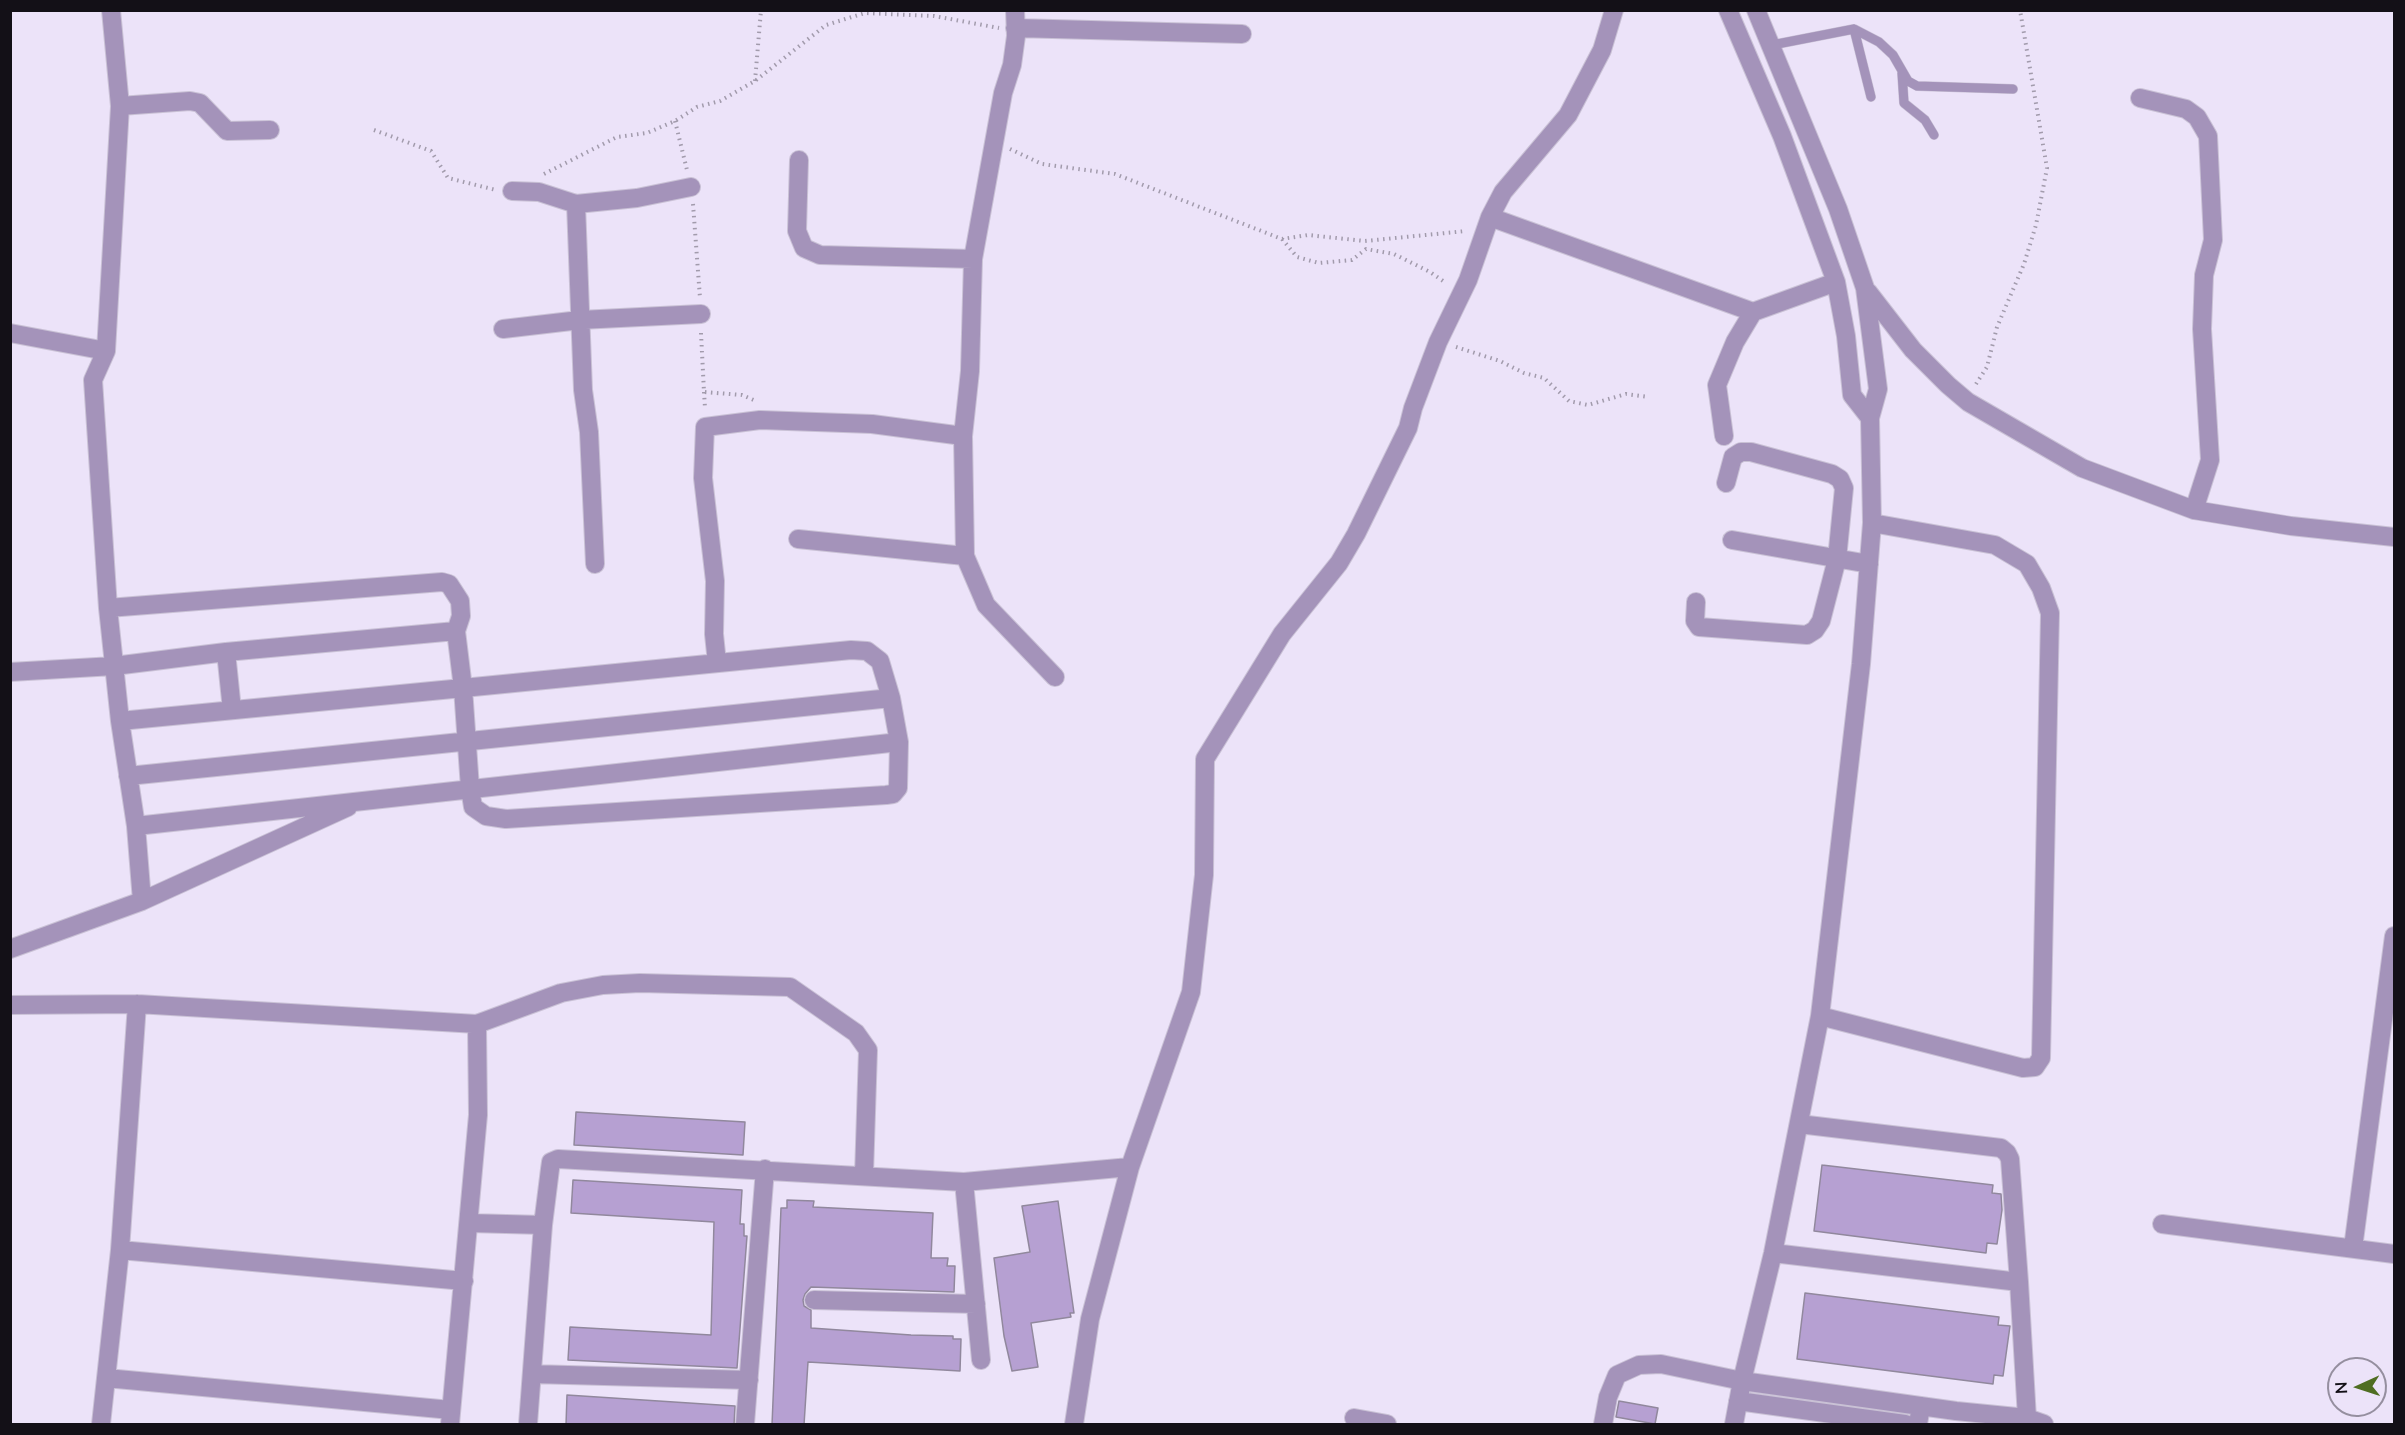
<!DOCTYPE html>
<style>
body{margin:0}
#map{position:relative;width:2405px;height:1435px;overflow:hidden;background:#ece3f9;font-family:Lato,sans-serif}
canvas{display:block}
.frame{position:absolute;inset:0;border:12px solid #131017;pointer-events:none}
.north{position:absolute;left:2327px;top:1357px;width:60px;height:60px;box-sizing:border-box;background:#ece3f9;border:2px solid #958f9f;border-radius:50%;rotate:267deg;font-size:16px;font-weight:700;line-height:24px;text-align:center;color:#131017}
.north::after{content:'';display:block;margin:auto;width:21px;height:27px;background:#4f6d22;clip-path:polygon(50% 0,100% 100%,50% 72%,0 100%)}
</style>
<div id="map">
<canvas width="2405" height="1435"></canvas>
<div class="frame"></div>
<div class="north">N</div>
</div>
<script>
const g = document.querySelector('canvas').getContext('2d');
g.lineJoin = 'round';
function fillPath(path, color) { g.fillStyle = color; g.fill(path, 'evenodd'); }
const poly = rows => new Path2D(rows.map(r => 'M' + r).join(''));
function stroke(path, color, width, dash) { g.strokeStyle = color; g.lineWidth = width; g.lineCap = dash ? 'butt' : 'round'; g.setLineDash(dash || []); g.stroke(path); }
const building = poly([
 [576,1112,745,1122,743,1155,574,1145,576,1112],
 [1822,1165,1993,1185,1992,1193,2001,1194,2002,1210,1997,1244,1987,1243,1986,1253,1814,1231,1822,1165],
 [573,1180,742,1190,740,1224,744,1224,744,1236,747,1236,737,1368,568,1360,570,1327,711,1335,714,1222,571,1213,573,1180],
 [787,1200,814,1201,813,1207,933,1213,931,1258,948,1258,947,1266,955,1266,954,1292,811,1287,805,1294,803,1300,804,1306,811,1310,811,1328,911,1335,953,1336,953,1339,961,1339,960,1371,808,1362,804,1425,772,1425,781,1208,787,1208,787,1200],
 [1058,1201,1074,1313,1070,1313,1071,1317,1031,1323,1038,1367,1012,1371,1004,1336,994,1258,1030,1252,1022,1206,1058,1201],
 [1805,1293,1999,1317,1998,1325,2010,1326,2003,1376,1994,1375,1993,1384,1797,1359,1805,1293],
 [567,1395,735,1406,734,1425,566,1425,567,1395],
 [1619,1401,1658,1408,1655,1424,1616,1417,1619,1401]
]);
const path = poly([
 [755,81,761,10],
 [675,121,687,170],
 [374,130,431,151,448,178,496,190],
 [1010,149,1042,164,1115,174,1282,239,1308,235,1365,241,1466,231],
 [544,174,617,137,647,133,675,121,697,107,720,101,755,81,826,25,865,13,934,16,999,28],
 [693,204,700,298],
 [1282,239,1297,257,1319,263,1352,260,1366,249,1394,254,1430,272,1446,283],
 [701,333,704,392,742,395,756,401],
 [1456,347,1500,361,1524,373,1544,378,1569,401,1588,405,1626,394,1649,397],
 [1976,384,1987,367,1997,327,2024,264,2036,225,2047,168,2020,10],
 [704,392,705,408]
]);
const lane = poly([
 [1854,29,1871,97],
 [1772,45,1854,29,1879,42,1893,55,1908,81,1917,86,2013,89],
 [1902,73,1904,103,1925,120,1934,135]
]);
const street = poly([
 [1015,10,1016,36,1012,65,1003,93,973,259,970,371,963,436,965,556,986,605,1055,677],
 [1728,10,1782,136,1836,282,1846,336,1852,395,1870,418],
 [1015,28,1242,34],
 [2140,98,2186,109,2197,117,2208,136,2213,240,2204,275,2202,329,2210,460,2194,510],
 [120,106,190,101,200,103,227,131,270,130],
 [799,160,797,231,804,248,820,255,973,259],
 [512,191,539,192,576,204,637,198,691,187],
 [576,204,583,390,589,432,595,564],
 [1490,217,1753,312],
 [1868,292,1913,350,1948,385,1968,402,2082,468,2194,510,2291,526,2394,537],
 [503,329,580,320,701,314],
 [10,333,106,351],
 [1724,436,1717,385,1735,342,1753,312,1836,282],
 [798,539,965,556],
 [1732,540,1869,564],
 [1696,602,1695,621,1699,627,1807,635,1815,630,1821,621,1837,559,1844,488,1840,479,1832,474,1751,452,1741,452,1733,457,1726,483],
 [108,608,442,582,449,584,460,601,461,616,456,631],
 [226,652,232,710],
 [717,663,714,634,715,581,703,478,705,427,760,420,872,424,963,436],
 [10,672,114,666,226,652,456,631,463,688,470,788,473,807,486,816,506,819,886,795,893,794,898,788,899,742,891,698,880,661,867,651,851,650,463,688,120,721],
 [128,776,891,698],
 [136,826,899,742],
 [142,901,348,807],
 [10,949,142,901,136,826,120,721,108,608,93,380,106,351,120,106,111,10],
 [10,1005,137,1004,477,1024,561,993,603,985,640,983,790,987,856,1033,868,1050,864,1175],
 [1820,1016,2023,1068,2035,1067,2041,1058,2050,613,2041,588,2027,564,1995,545,1872,523],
 [1799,1124,2001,1148,2007,1153,2010,1159,2019,1282,2027,1418],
 [964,1182,981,1360],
 [469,1223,543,1225,550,1169,551,1162,558,1159,964,1182,1130,1167],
 [2162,1224,2394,1254],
 [2353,1248,2394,936],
 [120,1250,464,1281],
 [1773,1253,2019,1282],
 [814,1300,976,1304],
 [532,1374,749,1380],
 [106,1378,451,1410],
 [1738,1401,1905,1424],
 [1354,1418,1387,1424],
 [101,1424,120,1250,137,1004],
 [450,1424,478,1115,477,1024],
 [528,1424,543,1225],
 [745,1424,765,1169],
 [1074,1424,1090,1319,1130,1167,1191,992,1204,875,1205,759,1282,634,1339,563,1356,534,1408,428,1413,408,1438,342,1468,280,1490,217,1503,192,1568,115,1602,50,1614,10],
 [1603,1424,1608,1397,1617,1375,1639,1365,1661,1364,1742,1381,1956,1411,2027,1418,2044,1424],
 [1734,1424,1742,1381,1773,1253,1820,1016,1861,664,1872,523,1870,418,1878,389,1865,288,1838,209,1756,10],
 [1918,1424,1921,1406]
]);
fillPath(building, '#b6a0d2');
stroke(building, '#91889d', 1.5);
stroke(lane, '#c9c1d5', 10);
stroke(street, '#c9c1d5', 20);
stroke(path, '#a29bac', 4, [1.5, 4.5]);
stroke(lane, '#a493ba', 9);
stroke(street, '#a493ba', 18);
</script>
